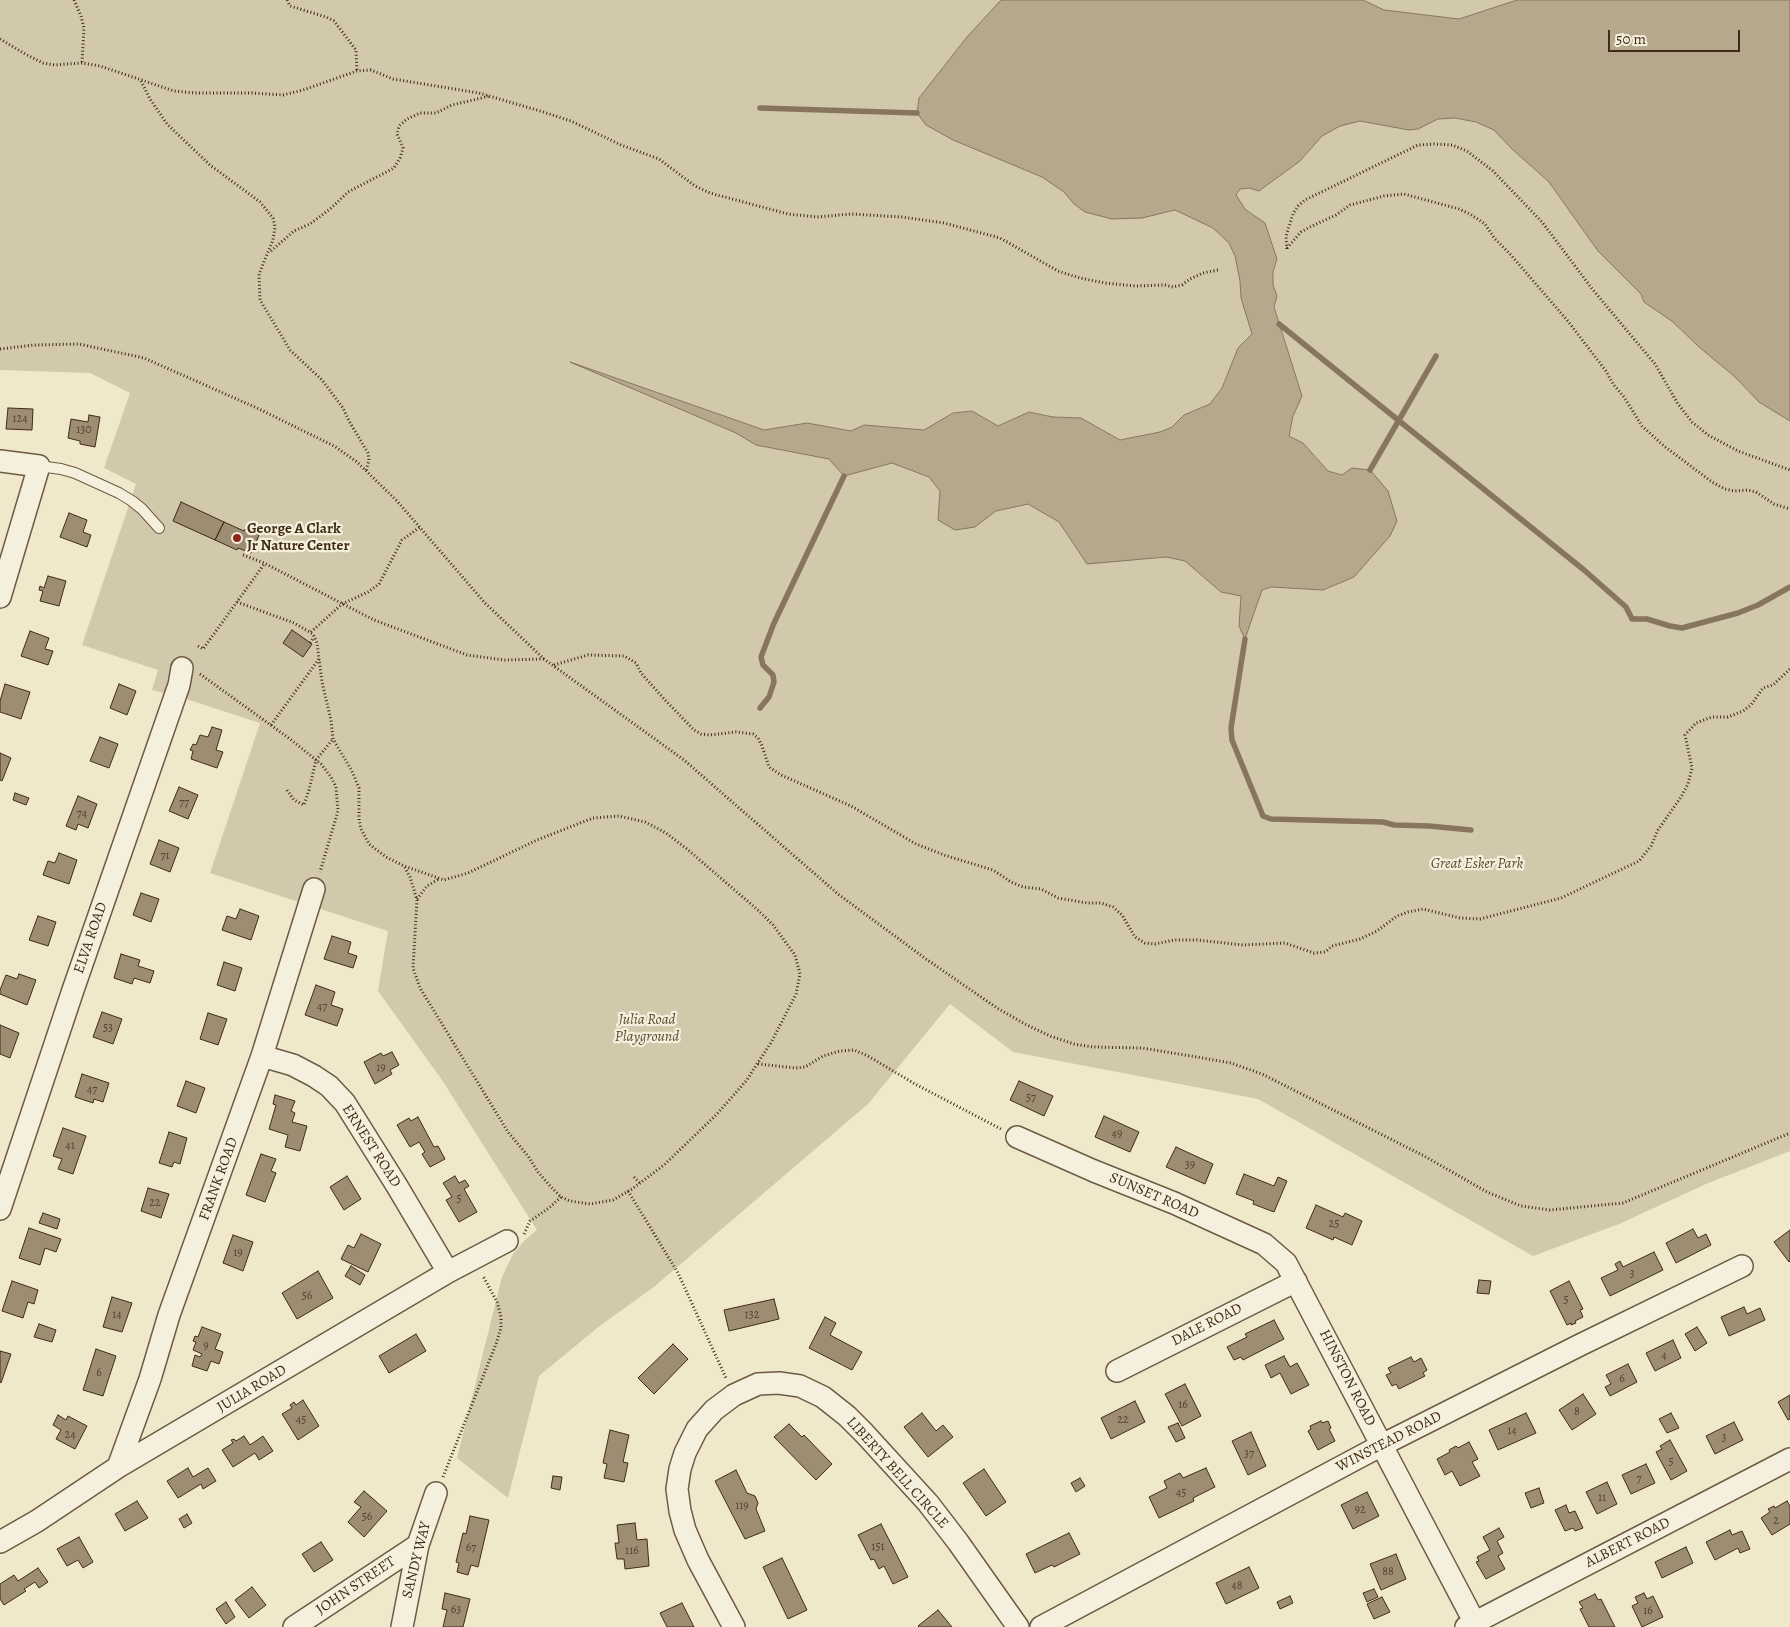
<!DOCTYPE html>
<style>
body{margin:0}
#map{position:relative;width:1790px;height:1627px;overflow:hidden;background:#f0e8cb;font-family:Alegreya,serif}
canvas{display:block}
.scale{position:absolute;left:1608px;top:30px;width:132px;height:22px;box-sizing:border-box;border:2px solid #422b14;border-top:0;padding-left:6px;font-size:15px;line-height:18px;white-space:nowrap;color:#422b14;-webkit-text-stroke:4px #f5f0dd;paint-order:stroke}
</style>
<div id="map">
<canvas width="1790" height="1627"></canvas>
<div class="scale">50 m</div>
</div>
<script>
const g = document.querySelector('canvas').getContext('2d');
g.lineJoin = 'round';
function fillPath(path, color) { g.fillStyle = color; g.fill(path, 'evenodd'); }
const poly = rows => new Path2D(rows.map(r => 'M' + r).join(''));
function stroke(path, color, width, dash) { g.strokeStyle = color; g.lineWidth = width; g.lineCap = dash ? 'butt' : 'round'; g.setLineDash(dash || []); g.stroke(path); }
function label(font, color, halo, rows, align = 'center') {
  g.font = font + ' Alegreya,serif'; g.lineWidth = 4.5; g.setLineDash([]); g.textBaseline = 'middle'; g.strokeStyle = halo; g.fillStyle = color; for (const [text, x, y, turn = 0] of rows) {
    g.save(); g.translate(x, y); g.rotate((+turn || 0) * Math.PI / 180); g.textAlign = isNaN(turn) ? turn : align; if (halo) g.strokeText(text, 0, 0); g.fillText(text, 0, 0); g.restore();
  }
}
const green = poly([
 [0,0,1001,0,967,37,919,98,917,113,953,140,1042,177,1064,192,1074,204,1085,212,1112,219,1142,218,1175,210,1213,228,1229,243,1235,256,1240,281,1241,298,1252,334,1238,348,1222,388,1210,404,1184,415,1172,427,1160,432,1120,440,1081,419,1053,417,1029,412,998,426,972,411,953,413,924,430,864,425,851,431,807,423,764,430,580,366,736,433,756,445,830,459,844,476,892,463,930,477,940,491,938,520,975,527,996,511,1028,504,1059,522,1087,563,1166,557,1185,561,1221,592,1241,596,1239,626,1245,639,1262,590,1271,587,1323,590,1354,577,1390,536,1388,491,1381,484,1328,471,1303,443,1289,436,1293,416,1302,396,1274,307,1277,296,1273,285,1273,272,1277,259,1272,249,1268,231,1256,216,1245,209,1236,196,1240,189,1249,188,1259,191,1300,161,1322,136,1340,126,1360,120,1409,130,1418,129,1438,119,1455,118,1476,122,1494,130,1512,149,1549,182,1598,251,1641,294,1644,302,1673,322,1699,347,1734,376,1759,402,1790,421,1790,1151,1706,1184,1619,1224,1533,1256,1258,1099,1013,1052,950,1004,868,1104,655,1286,597,1328,539,1376,508,1498,457,1458,502,1277,513,1254,526,1239,537,1230,442,1080,378,991,388,931,210,873,260,723,183,698,152,690,158,670,82,645,136,484,104,468,130,393,90,373,0,370],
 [1363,0,1517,0,1459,19,1384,10]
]);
const water = poly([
 [1001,0,1363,0,1384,10,1459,19,1517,0,1790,0,1790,421,1759,402,1734,376,1699,347,1673,322,1644,302,1641,294,1598,251,1549,182,1512,149,1494,130,1476,122,1455,118,1438,119,1418,129,1409,130,1360,121,1340,126,1322,136,1300,161,1259,191,1249,188,1240,189,1236,195,1245,209,1265,223,1277,259,1273,272,1273,285,1277,296,1274,307,1302,396,1293,416,1289,436,1303,443,1328,471,1342,475,1352,468,1370,470,1388,491,1397,521,1390,536,1354,577,1323,590,1271,587,1262,590,1245,639,1239,626,1241,596,1221,592,1185,561,1166,557,1087,564,1059,522,1028,504,996,511,975,527,955,530,938,520,940,491,929,477,892,463,844,476,829,459,756,445,736,433,570,362,764,430,807,423,851,431,864,425,924,430,953,413,972,411,998,426,1029,412,1053,417,1081,418,1120,440,1160,432,1172,427,1184,415,1210,404,1222,388,1238,348,1252,334,1241,298,1240,281,1235,256,1229,243,1213,228,1175,210,1142,218,1112,219,1085,212,1074,204,1064,192,1042,177,953,140,926,125,917,113,919,98,967,37,1001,0]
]);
const stream = poly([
 [760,108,917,113],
 [1279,324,1584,570,1626,607,1632,619,1647,619,1670,626,1682,628,1738,613,1758,605,1790,587],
 [1370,470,1436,356],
 [1245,639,1231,728,1232,740,1263,816,1271,819,1383,822,1394,825,1429,826,1471,830],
 [760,708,769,697,774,682,773,675,763,665,761,657,774,623,844,476]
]);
const building = poly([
 [8,408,33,409,32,430,6,429,8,408],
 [89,415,100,417,95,447,80,444,80,441,68,438,71,419,88,422,89,415],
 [181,502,224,522,215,540,173,521,181,502],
 [69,513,87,520,83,532,91,535,87,547,60,537,69,513],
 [224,522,244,531,245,529,259,535,251,553,238,548,237,550,215,540,224,522],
 [48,576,66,581,59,606,40,601,43,591,39,590,40,586,44,588,48,576],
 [292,630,312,644,303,657,283,643,292,630],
 [30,631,49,638,45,649,53,651,48,665,21,656,30,631],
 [5,684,30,692,21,719,0,712,0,701,5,684],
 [119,684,136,691,127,715,110,708,119,684],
 [212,727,222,730,216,750,223,752,217,768,191,759,193,751,190,750,193,744,196,745,200,735,208,737,212,727],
 [100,737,118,744,109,768,90,761,100,737],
 [0,753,11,758,2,781,0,780,0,753],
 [179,787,198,795,188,819,169,811,179,787],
 [15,793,29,798,26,805,13,800,15,793],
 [78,796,97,804,88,828,78,824,76,830,66,826,78,796],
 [159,840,179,848,170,872,150,864,159,840],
 [59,853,77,860,69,884,43,875,48,861,55,863,59,853],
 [141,893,159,899,151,922,133,915,141,893],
 [240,909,259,916,251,940,222,930,227,916,236,919,240,909],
 [38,916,56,922,48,946,29,940,38,916],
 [332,936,351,942,348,953,357,956,353,968,324,959,332,936],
 [121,954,140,960,138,966,154,971,150,983,134,978,132,984,114,978,121,954],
 [224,962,242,968,235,991,217,985,224,962],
 [19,974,36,980,27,1005,0,994,0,990,6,975,17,979,19,974],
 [316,985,335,992,331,1005,343,1009,337,1026,305,1015,316,985],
 [102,1012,122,1019,113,1044,93,1037,102,1012],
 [208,1013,227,1019,218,1045,200,1039,208,1013],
 [0,1025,19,1033,10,1058,0,1054,0,1025],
 [392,1052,399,1065,390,1070,392,1074,375,1084,364,1062,381,1053,383,1056,392,1052],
 [82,1074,109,1083,103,1102,94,1099,93,1103,75,1097,82,1074],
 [186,1081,205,1088,196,1113,177,1106,186,1081],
 [1019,1081,1053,1096,1044,1116,1010,1100,1019,1081],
 [275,1095,295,1101,291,1111,295,1113,292,1122,307,1126,300,1151,285,1147,288,1135,269,1129,276,1105,273,1104,275,1095],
 [1104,1116,1139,1132,1130,1152,1095,1137,1104,1116],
 [418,1117,434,1147,438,1146,445,1159,430,1167,422,1154,425,1152,419,1142,410,1147,397,1125,409,1118,411,1121,418,1117],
 [63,1128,86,1136,73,1174,58,1169,62,1159,53,1156,63,1128],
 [169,1132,187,1138,180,1164,174,1162,172,1167,159,1163,169,1132],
 [1176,1147,1213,1164,1205,1184,1166,1167,1176,1147],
 [261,1154,276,1159,271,1171,276,1173,265,1202,246,1195,261,1154],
 [1244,1174,1274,1186,1278,1177,1287,1181,1274,1212,1253,1204,1254,1201,1236,1194,1244,1174],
 [347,1176,361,1199,344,1210,330,1187,347,1176],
 [455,1176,459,1183,465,1180,469,1186,464,1189,477,1212,459,1222,446,1200,452,1197,443,1183,455,1176],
 [148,1188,169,1194,161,1218,141,1211,148,1188],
 [1316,1205,1343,1217,1345,1213,1362,1221,1352,1245,1334,1237,1333,1240,1306,1228,1316,1205],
 [43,1213,60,1219,57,1229,39,1223,43,1213],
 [29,1228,61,1239,56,1252,45,1248,40,1265,19,1258,29,1228],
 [1693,1229,1698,1238,1706,1234,1711,1245,1676,1263,1666,1243,1693,1229],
 [1790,1230,1790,1261,1789,1262,1774,1242,1790,1230],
 [361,1234,381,1244,368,1272,341,1259,348,1245,354,1248,361,1234],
 [233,1235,253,1242,243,1271,223,1263,233,1235],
 [1654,1252,1663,1270,1610,1296,1601,1278,1618,1270,1615,1264,1620,1261,1623,1267,1654,1252],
 [351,1266,365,1275,360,1285,345,1276,351,1266],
 [318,1271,333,1298,297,1319,282,1293,318,1271],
 [1479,1280,1491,1281,1489,1294,1477,1293,1479,1280],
 [12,1281,38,1290,34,1304,28,1302,23,1318,2,1311,12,1281],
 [1569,1281,1583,1309,1580,1310,1583,1317,1575,1321,1576,1323,1571,1325,1571,1323,1567,1325,1550,1291,1569,1281],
 [112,1297,132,1303,122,1332,103,1327,112,1297],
 [774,1299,779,1319,729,1331,724,1310,774,1299],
 [1744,1307,1747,1314,1760,1308,1765,1320,1729,1336,1721,1317,1744,1307],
 [825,1317,836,1323,830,1335,862,1352,852,1370,809,1348,825,1317],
 [1274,1320,1284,1339,1243,1360,1241,1357,1234,1360,1227,1347,1247,1337,1245,1334,1274,1320],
 [39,1324,56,1330,52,1342,34,1337,39,1324],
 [202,1327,221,1334,215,1349,223,1352,219,1364,211,1361,207,1371,192,1366,195,1355,200,1357,202,1354,193,1350,196,1342,193,1341,195,1336,198,1337,202,1327],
 [1697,1327,1707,1343,1695,1351,1685,1334,1697,1327],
 [416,1334,426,1351,389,1373,379,1356,416,1334],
 [1673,1340,1681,1358,1655,1371,1646,1353,1673,1340],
 [673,1344,688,1359,654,1394,638,1378,673,1344],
 [96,1349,116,1356,103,1396,83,1390,96,1349],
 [0,1351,11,1354,1,1383,0,1382,0,1351],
 [1284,1356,1290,1367,1297,1363,1309,1385,1291,1394,1280,1373,1271,1378,1265,1365,1284,1356],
 [1411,1357,1414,1362,1421,1358,1427,1370,1423,1373,1425,1376,1399,1389,1396,1384,1392,1386,1386,1375,1391,1373,1388,1368,1411,1357],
 [1628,1364,1637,1382,1610,1396,1605,1387,1611,1384,1606,1375,1628,1364],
 [1185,1384,1201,1416,1182,1426,1165,1394,1185,1384],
 [1583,1394,1596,1414,1572,1430,1559,1410,1583,1394],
 [1790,1395,1790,1419,1788,1420,1778,1402,1790,1395],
 [303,1400,319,1426,298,1440,282,1414,292,1408,290,1405,294,1402,296,1405,303,1400],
 [1135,1401,1145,1422,1111,1439,1101,1418,1135,1401],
 [922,1413,936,1431,943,1425,953,1437,928,1457,904,1427,922,1413],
 [1526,1413,1536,1433,1498,1450,1489,1430,1526,1413],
 [1671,1413,1679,1428,1667,1433,1659,1419,1671,1413],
 [58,1415,66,1420,68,1416,87,1426,75,1449,56,1439,61,1430,53,1425,58,1415],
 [1321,1421,1322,1423,1328,1421,1331,1428,1329,1429,1335,1441,1318,1450,1308,1431,1311,1429,1310,1426,1321,1421],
 [1734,1422,1743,1440,1715,1454,1706,1436,1734,1422],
 [1178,1423,1185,1438,1176,1442,1168,1427,1178,1423],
 [789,1424,802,1437,804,1435,832,1464,816,1480,774,1437,789,1424],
 [610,1430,629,1435,623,1462,628,1463,624,1482,604,1478,607,1464,603,1463,610,1430],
 [1251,1432,1266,1466,1248,1475,1232,1441,1251,1432],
 [244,1436,250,1445,263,1436,273,1451,259,1460,255,1453,233,1467,222,1450,233,1443,231,1440,234,1439,236,1441,244,1436],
 [1670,1440,1687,1471,1671,1480,1656,1452,1662,1449,1660,1446,1670,1440],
 [1469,1442,1478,1459,1472,1462,1480,1476,1460,1486,1452,1471,1445,1475,1437,1459,1450,1452,1449,1450,1456,1446,1458,1448,1469,1442],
 [1646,1464,1655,1483,1631,1494,1622,1475,1646,1464],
 [188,1468,193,1477,208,1468,216,1481,203,1489,201,1484,178,1498,167,1481,188,1468],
 [1206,1468,1215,1487,1193,1498,1194,1501,1159,1518,1149,1497,1167,1488,1164,1481,1180,1473,1183,1478,1206,1468],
 [984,1469,1006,1502,986,1516,963,1483,984,1469],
 [736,1470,747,1493,755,1496,758,1503,756,1509,765,1531,745,1539,715,1481,736,1470],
 [553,1476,562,1477,560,1490,551,1488,553,1476],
 [1080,1478,1085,1486,1076,1492,1071,1483,1080,1478],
 [1607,1482,1617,1504,1597,1514,1586,1492,1607,1482],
 [1539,1488,1544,1503,1531,1508,1525,1493,1539,1488],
 [364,1491,387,1511,364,1537,348,1522,361,1507,354,1502,364,1491],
 [1367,1492,1379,1516,1353,1529,1341,1505,1367,1492],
 [137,1501,148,1518,125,1531,115,1514,137,1501],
 [1787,1501,1790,1506,1790,1524,1772,1535,1761,1518,1770,1512,1768,1509,1774,1506,1775,1508,1787,1501],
 [1566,1505,1569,1513,1575,1511,1583,1528,1575,1531,1573,1528,1565,1531,1555,1510,1566,1505],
 [187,1514,192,1523,184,1528,179,1519,187,1514],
 [470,1516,489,1520,478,1567,471,1565,468,1575,457,1572,459,1563,456,1562,463,1533,466,1534,470,1516],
 [635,1523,637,1540,647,1539,649,1566,625,1569,624,1559,617,1559,615,1543,619,1543,617,1525,635,1523],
 [881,1524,908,1577,893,1584,884,1566,879,1569,874,1559,871,1560,858,1535,881,1524],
 [1499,1528,1504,1537,1497,1541,1503,1553,1498,1556,1505,1569,1486,1579,1476,1562,1479,1561,1477,1557,1490,1550,1483,1537,1499,1528],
 [1730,1530,1732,1535,1742,1531,1750,1549,1740,1553,1738,1548,1715,1560,1706,1542,1730,1530],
 [1069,1533,1080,1554,1054,1567,1052,1565,1035,1573,1026,1554,1069,1533],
 [79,1537,93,1562,83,1568,78,1560,67,1566,57,1549,79,1537],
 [321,1542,333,1560,314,1572,302,1554,321,1542],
 [1686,1547,1693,1563,1662,1578,1655,1562,1686,1547],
 [1396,1554,1406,1579,1381,1590,1370,1564,1396,1554],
 [782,1558,807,1610,788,1619,763,1567,782,1558],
 [1249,1567,1259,1588,1226,1604,1216,1583,1249,1567],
 [38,1568,48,1582,39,1588,35,1582,24,1589,26,1591,4,1605,0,1599,0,1584,14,1575,18,1581,38,1568],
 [252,1587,266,1605,249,1618,235,1600,252,1587],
 [1374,1589,1378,1597,1367,1602,1363,1593,1374,1589],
 [445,1593,470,1599,463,1627,443,1627,447,1610,442,1609,445,1593],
 [1644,1593,1647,1599,1653,1596,1663,1617,1642,1627,1632,1606,1638,1603,1635,1597,1644,1593],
 [1595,1594,1598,1600,1601,1599,1615,1627,1589,1627,1580,1609,1583,1608,1579,1602,1595,1594],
 [1290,1596,1293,1603,1280,1609,1277,1602,1290,1596],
 [1382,1597,1390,1612,1374,1619,1367,1604,1382,1597],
 [226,1602,235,1617,226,1624,216,1609,226,1602],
 [682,1603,694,1627,667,1627,660,1613,682,1603],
 [938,1610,952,1627,919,1627,918,1626,938,1610]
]);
const path = poly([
 [74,0,81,16,84,28,82,63],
 [287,0,290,6,326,17,334,21,356,50,357,71],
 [0,39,27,55,43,63,55,65,82,63,100,66,174,91,195,93,252,93,283,95,303,90,357,71,371,70,393,79,479,93,540,111,571,121,621,145,659,159,695,186,710,193,788,214,817,217,851,214,902,217,944,223,1000,238,1058,271,1080,278,1105,283,1135,286,1165,285,1173,287,1182,285,1190,279,1203,273,1218,270],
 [141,81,150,99,167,124,210,165,260,202,273,218,275,227,273,240,259,274,260,300,290,350,322,380,343,408,349,421,368,453,369,460,366,471],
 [1287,248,1301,232,1310,227,1336,215,1350,205,1384,196,1404,194,1459,209,1470,214,1485,224,1495,239,1510,254,1567,320,1606,371,1613,384,1624,397,1642,426,1664,446,1712,482,1725,489,1734,491,1748,490,1756,492,1774,504,1790,509],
 [1287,249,1286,236,1293,214,1298,206,1305,200,1418,145,1434,144,1452,145,1467,151,1493,171,1542,222,1593,290,1655,364,1678,404,1692,422,1708,435,1738,451,1790,470],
 [271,251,294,231,310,224,330,209,348,192,394,168,400,158,403,148,397,134,399,126,407,119,420,113,436,113,452,105,490,96],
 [0,349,34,345,79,344,144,358,257,408,334,446,357,462,397,501,485,603,544,659,684,760,838,894,926,959,997,1008,1025,1024,1050,1036,1074,1044,1093,1047,1142,1048,1191,1056,1231,1063,1262,1074,1426,1157,1487,1192,1521,1206,1550,1210,1623,1203,1790,1133],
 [243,555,264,563,374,620,467,655,504,660,544,659],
 [237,602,294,623,313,634,317,643,322,682,331,720,333,739,352,771,359,788,359,820,361,829,369,844,386,857,404,866,444,880,468,873,537,840,593,818,619,816,645,822,666,833,687,849,759,911,773,925,795,955,800,974,796,994,772,1041,746,1081,716,1115,664,1165,632,1189,613,1200,590,1204,570,1201,561,1197,551,1187,538,1172,528,1156,508,1132,420,988,413,968,417,900,410,877,404,866],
 [311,632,342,604,368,592,379,584,402,540,420,527],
 [310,643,314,637],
 [198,646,203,649,265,563],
 [554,665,588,655,624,656,636,663,641,673,665,700,694,730,701,734,710,735,736,732,753,734,758,738,762,746,769,767,781,775,851,806,916,844,944,855,993,870,1011,882,1023,887,1041,889,1058,898,1087,903,1101,903,1113,907,1122,915,1135,937,1145,943,1155,944,1174,940,1197,940,1243,945,1285,943,1314,953,1325,952,1332,946,1360,939,1377,931,1397,916,1408,912,1423,909,1460,918,1480,919,1561,898,1639,861,1651,846,1658,830,1681,797,1688,784,1692,768,1685,735,1696,723,1712,717,1728,717,1743,711,1751,705,1763,688,1773,685,1790,669],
 [200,674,290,739,321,764,331,777,336,787,338,811,320,872],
 [271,725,319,659],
 [287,790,294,800,304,805,309,790,316,760,333,739],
 [417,899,427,886,439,879],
 [758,1064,796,1068,805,1067,823,1056,840,1051,854,1050,868,1056,915,1084,1001,1129],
 [634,1177,640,1183],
 [628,1191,678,1273,726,1378],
 [524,1234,530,1221,549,1208,561,1197],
 [443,1477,496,1344,501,1328,501,1317,497,1302,483,1276]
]);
const service = poly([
 [39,466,61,469,75,473,119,493,132,501,142,509,159,528]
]);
const minor = poly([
 [0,461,39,466,0,597],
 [262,1056,293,1065,314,1076,329,1086,345,1103,397,1186,448,1272],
 [1017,1137,1094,1171,1174,1203,1264,1244,1286,1263,1477,1627],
 [0,1209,73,990,179,685,182,668],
 [1117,1371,1296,1281],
 [118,1467,150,1379,169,1315,262,1056,314,889],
 [0,1542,37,1521,118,1467,448,1272,507,1241],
 [294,1627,418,1545],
 [402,1627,418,1545,436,1493],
 [734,1627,698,1560,685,1530,680,1511,677,1489,680,1469,685,1453,697,1429,714,1410,734,1395,758,1384,779,1383,800,1386,823,1397,847,1416,864,1433,928,1503,958,1542,1018,1627],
 [1041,1627,1382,1445,1580,1345,1742,1266],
 [1466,1627,1790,1459]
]);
const markers = [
 [237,538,5,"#8f2418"]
];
const numberNames = [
 ["124",20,419],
 ["130",84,430],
 ["77",184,803],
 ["74",82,814],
 ["71",165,856],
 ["47",322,1007],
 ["53",108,1028],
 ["19",381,1068],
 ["47",92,1090],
 ["57",1031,1098],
 ["49",1117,1134],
 ["41",70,1146],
 ["39",1190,1165],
 ["5",459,1199],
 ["22",155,1203],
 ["25",1334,1224],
 ["19",238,1253],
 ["3",1632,1274],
 ["56",307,1296],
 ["5",1566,1300],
 ["14",117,1315],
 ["132",752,1315],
 ["9",206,1346],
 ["4",1664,1356],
 ["6",99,1373],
 ["6",1622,1379],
 ["16",1183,1405],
 ["8",1577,1412],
 ["45",301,1420],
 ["22",1123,1420],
 ["14",1512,1431],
 ["24",70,1435],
 ["3",1724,1438],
 ["37",1249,1454],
 ["5",1671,1462],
 ["7",1639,1479],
 ["45",1181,1493],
 ["11",1602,1498],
 ["119",742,1506],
 ["92",1360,1510],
 ["56",367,1517],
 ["2",1776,1521],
 ["151",878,1547],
 ["67",471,1548],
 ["116",632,1551],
 ["88",1388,1572],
 ["48",1237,1586],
 ["63",456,1610],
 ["16",1648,1611]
];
const poiNames = [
 ["George A Clark",247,529],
 ["Jr Nature Center",247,546]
];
const parkNames = [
 ["Great Esker Park",1477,864],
 ["Julia Road",647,1020],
 ["Playground",647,1037]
];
const streetNames = [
 ["ELVA ROAD",91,938,-71],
 ["ERNEST ROAD",371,1146,57],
 ["FRANK ROAD",219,1179,-70],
 ["SUNSET ROAD",1154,1196,23],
 ["DALE ROAD",1207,1325,-27],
 ["HINSTON ROAD",1347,1378,63],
 ["JULIA ROAD",252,1389,-31],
 ["WINSTEAD ROAD",1389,1442,-27],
 ["LIBERTY BELL CIRCLE",897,1473,48],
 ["ALBERT ROAD",1628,1543,-27],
 ["SANDY WAY",417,1560,-76],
 ["JOHN STREET",356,1586,-34]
];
fillPath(green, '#d2c8ac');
fillPath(water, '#b5a88d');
stroke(water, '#87765d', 1);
stroke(stream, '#87765d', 5.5);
fillPath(building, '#9c8d73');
stroke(building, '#422b14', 1);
stroke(service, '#6e5a42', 12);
stroke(minor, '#6e5a42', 24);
stroke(path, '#422b14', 3, [1, 2.5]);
stroke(service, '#f5f0dd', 10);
stroke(minor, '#f5f0dd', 21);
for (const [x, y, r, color] of markers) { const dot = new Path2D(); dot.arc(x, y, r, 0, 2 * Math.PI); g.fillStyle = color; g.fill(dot); stroke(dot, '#f5f0dd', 2); }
label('12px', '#58442c', null, numberNames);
label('bold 15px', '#422b14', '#f5f0dd', poiNames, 'left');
label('italic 15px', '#5f4a32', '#f5f0dd', parkNames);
label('15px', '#422b14', '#f5f0dd', streetNames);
</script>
